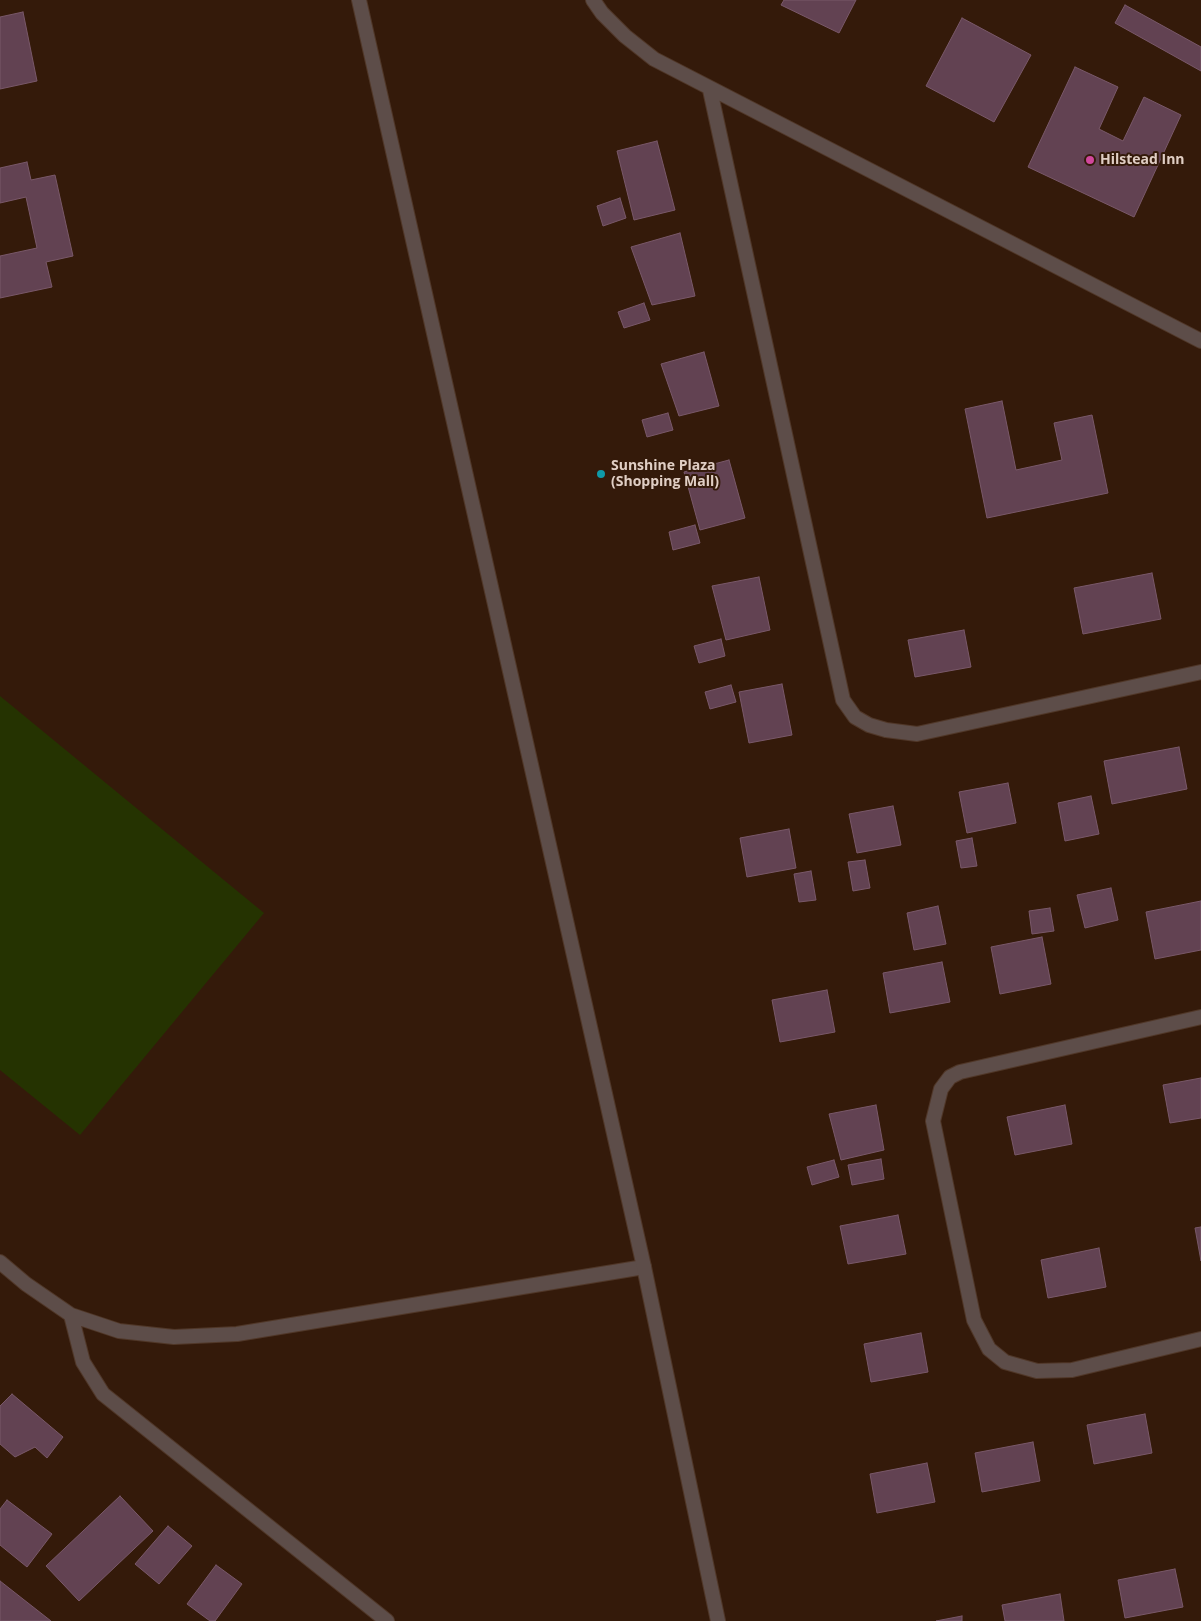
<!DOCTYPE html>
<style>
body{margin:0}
canvas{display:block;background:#341a0a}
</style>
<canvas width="1201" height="1621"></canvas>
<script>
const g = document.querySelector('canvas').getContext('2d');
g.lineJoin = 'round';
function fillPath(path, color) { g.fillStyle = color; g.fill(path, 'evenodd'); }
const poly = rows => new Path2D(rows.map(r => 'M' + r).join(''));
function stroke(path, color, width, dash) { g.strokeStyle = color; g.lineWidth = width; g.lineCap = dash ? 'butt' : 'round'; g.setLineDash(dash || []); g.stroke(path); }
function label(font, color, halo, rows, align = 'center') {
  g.font = font + ' "Open Sans",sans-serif'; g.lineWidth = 4; g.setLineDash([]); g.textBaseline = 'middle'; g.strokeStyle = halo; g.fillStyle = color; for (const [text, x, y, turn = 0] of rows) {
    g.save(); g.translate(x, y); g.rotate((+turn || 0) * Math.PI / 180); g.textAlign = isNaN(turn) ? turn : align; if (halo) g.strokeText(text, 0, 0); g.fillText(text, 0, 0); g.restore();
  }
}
const green = poly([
 [0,696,264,913,80,1135,0,1070]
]);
const building = poly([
 [784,0,856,0,839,33,781,5,784,0],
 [1125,5,1201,47,1201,71,1115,23,1125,5],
 [23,12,37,81,0,89,0,17,23,12],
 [962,18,1031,55,994,122,926,86,962,18],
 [1075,67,1118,87,1099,129,1123,141,1144,97,1181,115,1134,217,1028,167,1075,67],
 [657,141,675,210,634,220,617,151,657,141],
 [27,162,31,180,55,175,73,256,46,262,52,287,0,298,0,256,37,248,26,197,0,203,0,168,27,162],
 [620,198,626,218,603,226,597,206,620,198],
 [680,233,695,296,652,305,631,247,680,233],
 [644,303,650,320,624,328,618,312,644,303],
 [704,352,719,406,679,416,661,364,704,352],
 [1002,401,1016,470,1062,460,1054,423,1092,415,1108,493,987,518,965,409,1002,401],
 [668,413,673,430,647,437,642,420,668,413],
 [729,460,745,518,700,530,684,472,729,460],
 [695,525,700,543,673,550,669,532,695,525],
 [1152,573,1161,619,1083,634,1074,588,1152,573],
 [759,577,770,630,726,640,712,586,759,577],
 [964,630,971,667,915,677,908,640,964,630],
 [721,639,725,656,699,663,694,646,721,639],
 [782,684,792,735,749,743,739,692,782,684],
 [731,685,736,702,710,709,705,692,731,685],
 [1179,747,1187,789,1112,804,1104,761,1179,747],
 [1008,783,1016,823,967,833,959,792,1008,783],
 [1091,796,1099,834,1065,841,1058,803,1091,796],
 [893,806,901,845,857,853,849,814,893,806],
 [789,829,796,868,747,877,740,838,789,829],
 [972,838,977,866,961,868,956,841,972,838],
 [865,860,870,888,853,891,848,862,865,860],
 [811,871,816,900,799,902,794,874,811,871],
 [1111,888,1118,920,1085,928,1077,895,1111,888],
 [1201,901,1201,950,1155,959,1146,912,1201,901],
 [938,906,946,944,914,950,907,913,938,906],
 [1050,908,1054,931,1032,934,1029,911,1050,908],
 [1042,937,1051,984,1000,994,991,947,1042,937],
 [942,962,950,1002,890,1013,883,973,942,962],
 [827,990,835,1032,780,1042,772,1000,827,990],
 [1201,1078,1201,1118,1170,1123,1163,1085,1201,1078],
 [876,1105,884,1150,841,1160,829,1114,876,1105],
 [1065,1105,1072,1144,1015,1155,1007,1117,1065,1105],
 [881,1159,884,1179,852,1185,848,1165,881,1159],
 [834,1160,839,1177,812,1185,807,1167,834,1160],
 [898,1215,906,1254,848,1264,840,1226,898,1215],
 [1201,1227,1201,1261,1195,1228,1201,1227],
 [1099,1248,1106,1287,1048,1298,1041,1260,1099,1248],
 [921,1333,928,1372,871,1382,864,1344,921,1333],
 [12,1394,63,1437,47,1458,35,1447,15,1457,0,1444,0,1406,12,1394],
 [1145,1414,1152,1453,1094,1464,1087,1425,1145,1414],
 [1033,1442,1040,1481,982,1492,975,1453,1033,1442],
 [927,1463,935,1502,877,1513,870,1474,927,1463],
 [120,1496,153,1531,79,1601,46,1566,120,1496],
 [7,1500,52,1534,27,1567,0,1545,0,1509,7,1500],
 [168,1526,192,1546,159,1584,135,1564,168,1526],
 [216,1565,242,1584,215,1621,210,1621,187,1604,216,1565],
 [1175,1569,1183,1607,1125,1618,1118,1580,1175,1569],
 [0,1581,51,1621,0,1621,0,1581],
 [1060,1594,1064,1621,1005,1621,1002,1605,1060,1594],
 [962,1616,962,1621,936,1621,962,1616]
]);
const minor = poly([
 [593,0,602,13,625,36,654,59,1201,341],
 [710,90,843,700,855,717,869,725,886,730,917,734,1201,672],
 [1201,1017,960,1072,950,1077,941,1089,933,1121,974,1320,989,1349,1005,1362,1037,1371,1072,1370,1201,1339],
 [0,1262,26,1284,71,1315,119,1331,174,1337,237,1334,644,1267],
 [71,1315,83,1362,103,1394,387,1621]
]);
const tertiary = poly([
 [359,0,644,1267,718,1621]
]);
const markers = [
 [1090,160,5,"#d1479c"],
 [601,474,5,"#0f9aa8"]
];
const poiNames = [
 ["Hilstead Inn",1100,160],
 ["Sunshine Plaza",611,466],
 ["(Shopping Mall)",611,482]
];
fillPath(green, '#253301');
fillPath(building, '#624252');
stroke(building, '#795869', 1);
stroke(minor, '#503728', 16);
stroke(tertiary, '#503728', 16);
stroke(minor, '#5d4d49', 14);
stroke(tertiary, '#5d4d49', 14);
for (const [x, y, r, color] of markers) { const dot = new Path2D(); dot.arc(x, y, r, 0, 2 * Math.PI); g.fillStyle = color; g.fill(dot); stroke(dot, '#341a0a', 2); }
label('bold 14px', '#e0cec4', '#341a0a', poiNames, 'left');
</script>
